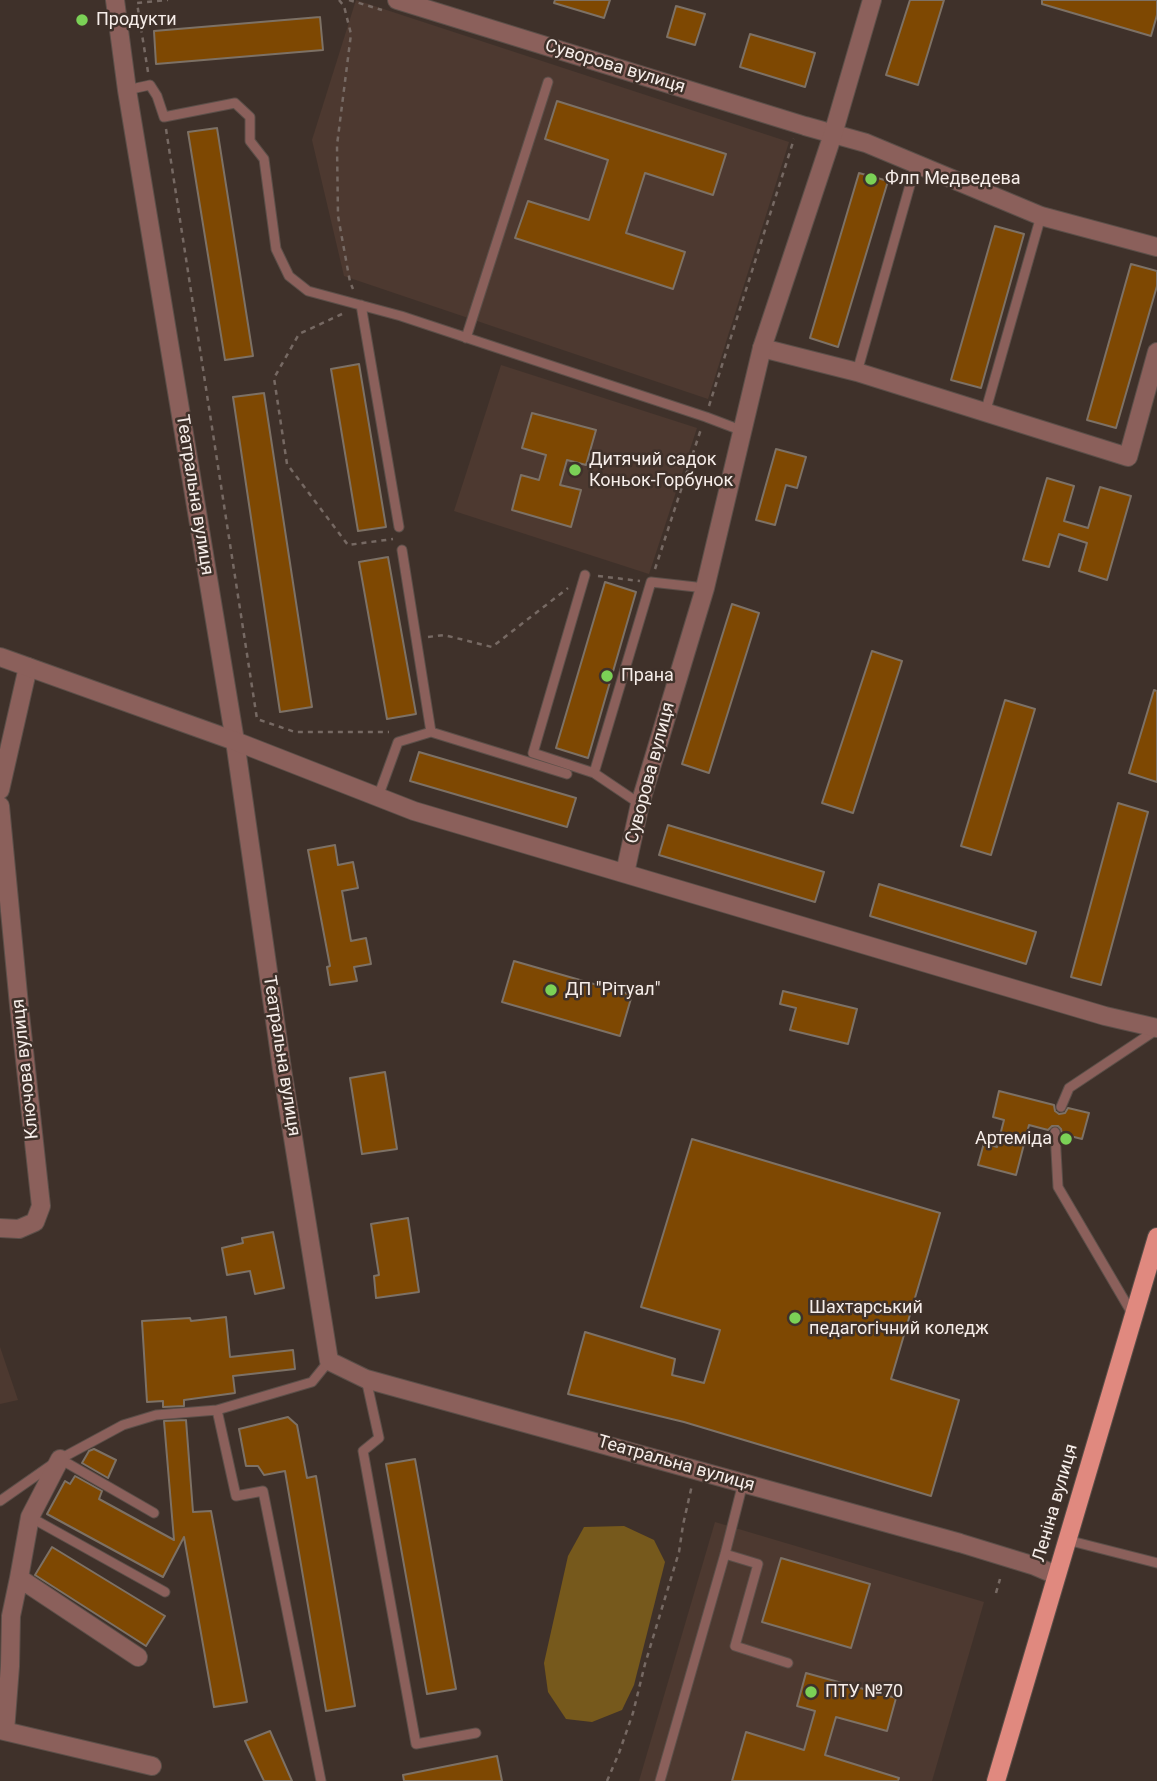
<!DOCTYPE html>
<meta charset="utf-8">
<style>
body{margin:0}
canvas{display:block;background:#3f312a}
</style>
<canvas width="1157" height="1781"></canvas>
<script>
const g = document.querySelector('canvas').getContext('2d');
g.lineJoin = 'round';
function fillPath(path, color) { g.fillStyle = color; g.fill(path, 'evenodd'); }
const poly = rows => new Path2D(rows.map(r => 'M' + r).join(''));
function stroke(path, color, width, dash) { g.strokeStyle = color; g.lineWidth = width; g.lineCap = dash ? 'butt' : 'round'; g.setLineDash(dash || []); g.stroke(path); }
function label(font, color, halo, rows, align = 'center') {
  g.font = font + ' Roboto,sans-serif'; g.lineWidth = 5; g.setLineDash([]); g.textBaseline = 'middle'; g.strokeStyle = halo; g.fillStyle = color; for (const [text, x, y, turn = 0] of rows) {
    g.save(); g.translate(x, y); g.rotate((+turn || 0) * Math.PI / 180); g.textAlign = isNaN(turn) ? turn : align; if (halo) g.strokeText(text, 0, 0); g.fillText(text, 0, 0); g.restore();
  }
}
const built = poly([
 [356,0,789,142,708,399,344,276,312,140],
 [501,365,697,428,649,574,454,511],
 [0,1347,18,1400,0,1404],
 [715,1522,984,1602,932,1781,639,1781]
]);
const green = poly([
 [624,1526,654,1540,665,1562,634,1685,622,1710,592,1722,566,1719,548,1692,544,1663,568,1556,584,1527]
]);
const building = poly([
 [555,0,610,0,604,18,554,3,555,0],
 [910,0,944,0,918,85,886,75,910,0],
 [1042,0,1157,0,1157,15,1151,36,1042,4,1042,0],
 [676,6,705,14,695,45,667,37,676,6],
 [320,17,323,50,156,64,154,31,320,17],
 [750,34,815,53,805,87,740,67,750,34],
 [557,101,726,154,713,195,645,173,626,233,685,252,673,289,515,238,528,201,589,220,608,160,545,139,557,101],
 [217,128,253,356,225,360,188,132,217,128],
 [859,173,888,181,838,347,810,338,859,173],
 [995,226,1024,234,981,388,951,380,995,226],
 [1131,264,1157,271,1157,286,1116,428,1087,420,1131,264],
 [359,364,386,527,358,531,331,369,359,364],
 [264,393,312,707,280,712,233,397,264,393],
 [532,413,596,430,586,465,567,460,560,485,581,490,571,527,512,510,521,475,539,480,546,455,522,448,532,413],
 [776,449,806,457,797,488,786,485,775,525,756,520,776,449],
 [1047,478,1074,486,1064,521,1088,528,1100,487,1131,496,1107,580,1079,571,1087,543,1059,534,1049,567,1023,560,1047,478],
 [388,557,416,714,387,719,359,562,388,557],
 [605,582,636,592,588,758,556,748,605,582],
 [732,604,759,613,709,773,682,764,732,604],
 [872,651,902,661,853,813,822,803,872,651],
 [1154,690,1157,691,1157,782,1129,773,1154,690],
 [1005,700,1035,709,991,855,961,846,1005,700],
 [419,752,576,798,567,827,410,781,419,752],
 [1118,803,1148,812,1101,985,1071,977,1118,803],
 [668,825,824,872,815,902,659,855,668,825],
 [335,845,338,865,353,862,358,888,342,891,351,941,366,938,371,964,354,967,357,981,330,985,327,967,330,966,308,850,335,845],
 [879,884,1036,932,1026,964,870,916,879,884],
 [514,961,632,995,620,1036,502,1002,514,961],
 [783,991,857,1009,848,1044,790,1030,796,1008,780,1004,783,991],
 [385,1072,397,1149,362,1154,350,1078,385,1072],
 [999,1091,1054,1105,1055,1111,1059,1114,1065,1113,1068,1108,1089,1113,1082,1139,1062,1134,1061,1129,1058,1126,1052,1126,1048,1130,1029,1125,1016,1175,978,1165,984,1143,997,1147,1004,1120,993,1117,999,1091],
 [692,1139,940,1213,891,1379,959,1400,931,1496,684,1422,568,1394,585,1332,675,1359,672,1375,704,1383,720,1330,641,1307,692,1139],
 [408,1218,419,1292,376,1298,374,1276,379,1275,371,1224,408,1218],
 [273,1232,284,1288,255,1294,250,1271,227,1275,222,1248,243,1243,242,1238,273,1232],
 [226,1317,230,1357,293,1350,295,1369,233,1376,235,1393,184,1400,184,1406,163,1407,163,1401,147,1402,142,1321,190,1318,191,1321,226,1317],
 [288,1417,297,1425,307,1478,316,1476,355,1706,326,1711,285,1471,264,1475,258,1466,246,1466,239,1429,288,1417],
 [186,1420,193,1512,211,1511,247,1702,214,1707,184,1537,163,1577,47,1514,65,1481,70,1484,75,1476,102,1491,99,1499,174,1540,164,1421,186,1420],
 [94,1449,116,1460,108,1478,82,1463,89,1451,94,1449],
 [415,1459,456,1689,427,1694,386,1464,415,1459],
 [52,1547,165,1616,146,1646,35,1575,52,1547],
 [781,1558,870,1584,851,1648,762,1622,781,1558],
 [806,1673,896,1698,887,1731,836,1717,825,1755,899,1778,898,1781,732,1781,746,1732,804,1750,815,1711,797,1706,806,1673],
 [270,1731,292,1781,264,1781,245,1741,270,1731],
 [497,1756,502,1781,404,1781,403,1775,497,1756]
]);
const path = poly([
 [339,0,344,6,351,34,337,145,338,216,350,282,353,289],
 [349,0,382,10],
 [148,72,137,3,168,0],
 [166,129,257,719,295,732,389,732],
 [342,314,299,334,274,378,287,464,348,545,393,539],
 [709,406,794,139],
 [655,569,701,429],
 [598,576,640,581],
 [428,637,444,635,492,647,568,588],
 [996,1593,1000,1579],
 [607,1781,619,1753,633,1713,645,1664,679,1552,683,1525,692,1485]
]);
const service = poly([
 [127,90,150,85,157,96,164,117,235,103,250,117,250,141,264,159,276,249,289,276,308,291,401,316,706,417,743,431],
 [361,305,399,527],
 [466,338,548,82],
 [857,372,916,164],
 [985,413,1041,216],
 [402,550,431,732,567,774],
 [585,575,533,753,594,773],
 [378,797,398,742,431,732],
 [640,804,594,773,651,582,705,588],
 [1061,1107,1069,1088,1156,1030],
 [1055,1132,1058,1187,1133,1315],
 [366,1379,379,1438,363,1451,416,1744,476,1733],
 [217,1410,236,1496,263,1491,321,1781],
 [60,1459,154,1513],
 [0,1501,60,1459,123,1425,156,1415,217,1410,312,1382,329,1361],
 [30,1517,165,1592],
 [1067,1540,1157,1563],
 [725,1554,758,1564,735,1646,788,1663],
 [660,1781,725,1554,743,1483]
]);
const minor = poly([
 [115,0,127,90,235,741,282,1069,329,1361,366,1379,960,1543,1035,1566,1056,1575],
 [397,0,805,126,866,143,1041,216,1157,247],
 [762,348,857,372,1128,457,1157,352],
 [0,790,28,667],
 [0,806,19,1005,41,1206,35,1222,19,1229,0,1228],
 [60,1459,30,1517,19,1578,138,1657],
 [0,1730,152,1766],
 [5,1731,10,1666,11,1616,19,1578]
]);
const tertiary = poly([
 [0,657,235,741,414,811,1105,1016,1157,1028],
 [625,873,640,804,705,588,762,348,833,134,872,0]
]);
const primary = poly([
 [996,1781,1157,1237]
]);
const markers = [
 [82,20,7,"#7bd156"],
 [871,179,7,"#7bd156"],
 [575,470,7,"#7bd156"],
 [607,676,7,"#7bd156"],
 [551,990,7,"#7bd156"],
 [1066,1139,7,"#7bd156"],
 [795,1318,7,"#7bd156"],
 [811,1692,7,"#7bd156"]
];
const poiNames = [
 ["Продукти",96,20],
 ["Флп Медведева",885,179],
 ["Дитячий садок",589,460],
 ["Коньок-Горбунок",589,481],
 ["Прана",621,676],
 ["ДП \"Рітуал\"",565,990],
 ["Артеміда",1052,1139,"right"],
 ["Шахтарський",809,1308],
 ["педагогічний коледж",809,1329],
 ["ПТУ №70",825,1692]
];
const streetNames = [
 ["Суворова вулиця",615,67,17],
 ["Театральна вулиця",194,495,81],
 ["Суворова вулиця",651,773,-75],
 ["Театральна вулиця",281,1056,81],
 ["Ключова вулиця",26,1069,-96],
 ["Театральна вулиця",676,1464,16],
 ["Леніна вулиця",1056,1503,-74]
];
fillPath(built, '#4d3930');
fillPath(green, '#76591c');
fillPath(building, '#7e4802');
stroke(building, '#7d7165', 2);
stroke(service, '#5c4f49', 11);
stroke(minor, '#5c4f49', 20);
stroke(tertiary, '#5c4f49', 20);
stroke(primary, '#5c4f49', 20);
stroke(path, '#766963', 2.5, [5, 5]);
stroke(service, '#8b605b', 9);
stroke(minor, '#8b605b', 18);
stroke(tertiary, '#8b605b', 18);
stroke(primary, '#e0897f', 18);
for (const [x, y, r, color] of markers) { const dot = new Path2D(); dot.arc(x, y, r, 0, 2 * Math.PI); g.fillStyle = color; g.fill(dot); stroke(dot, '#3f312a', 2.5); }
label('18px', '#f6ede9', '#3f312a', poiNames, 'left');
label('18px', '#f6ede9', '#3f312a', streetNames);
</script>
